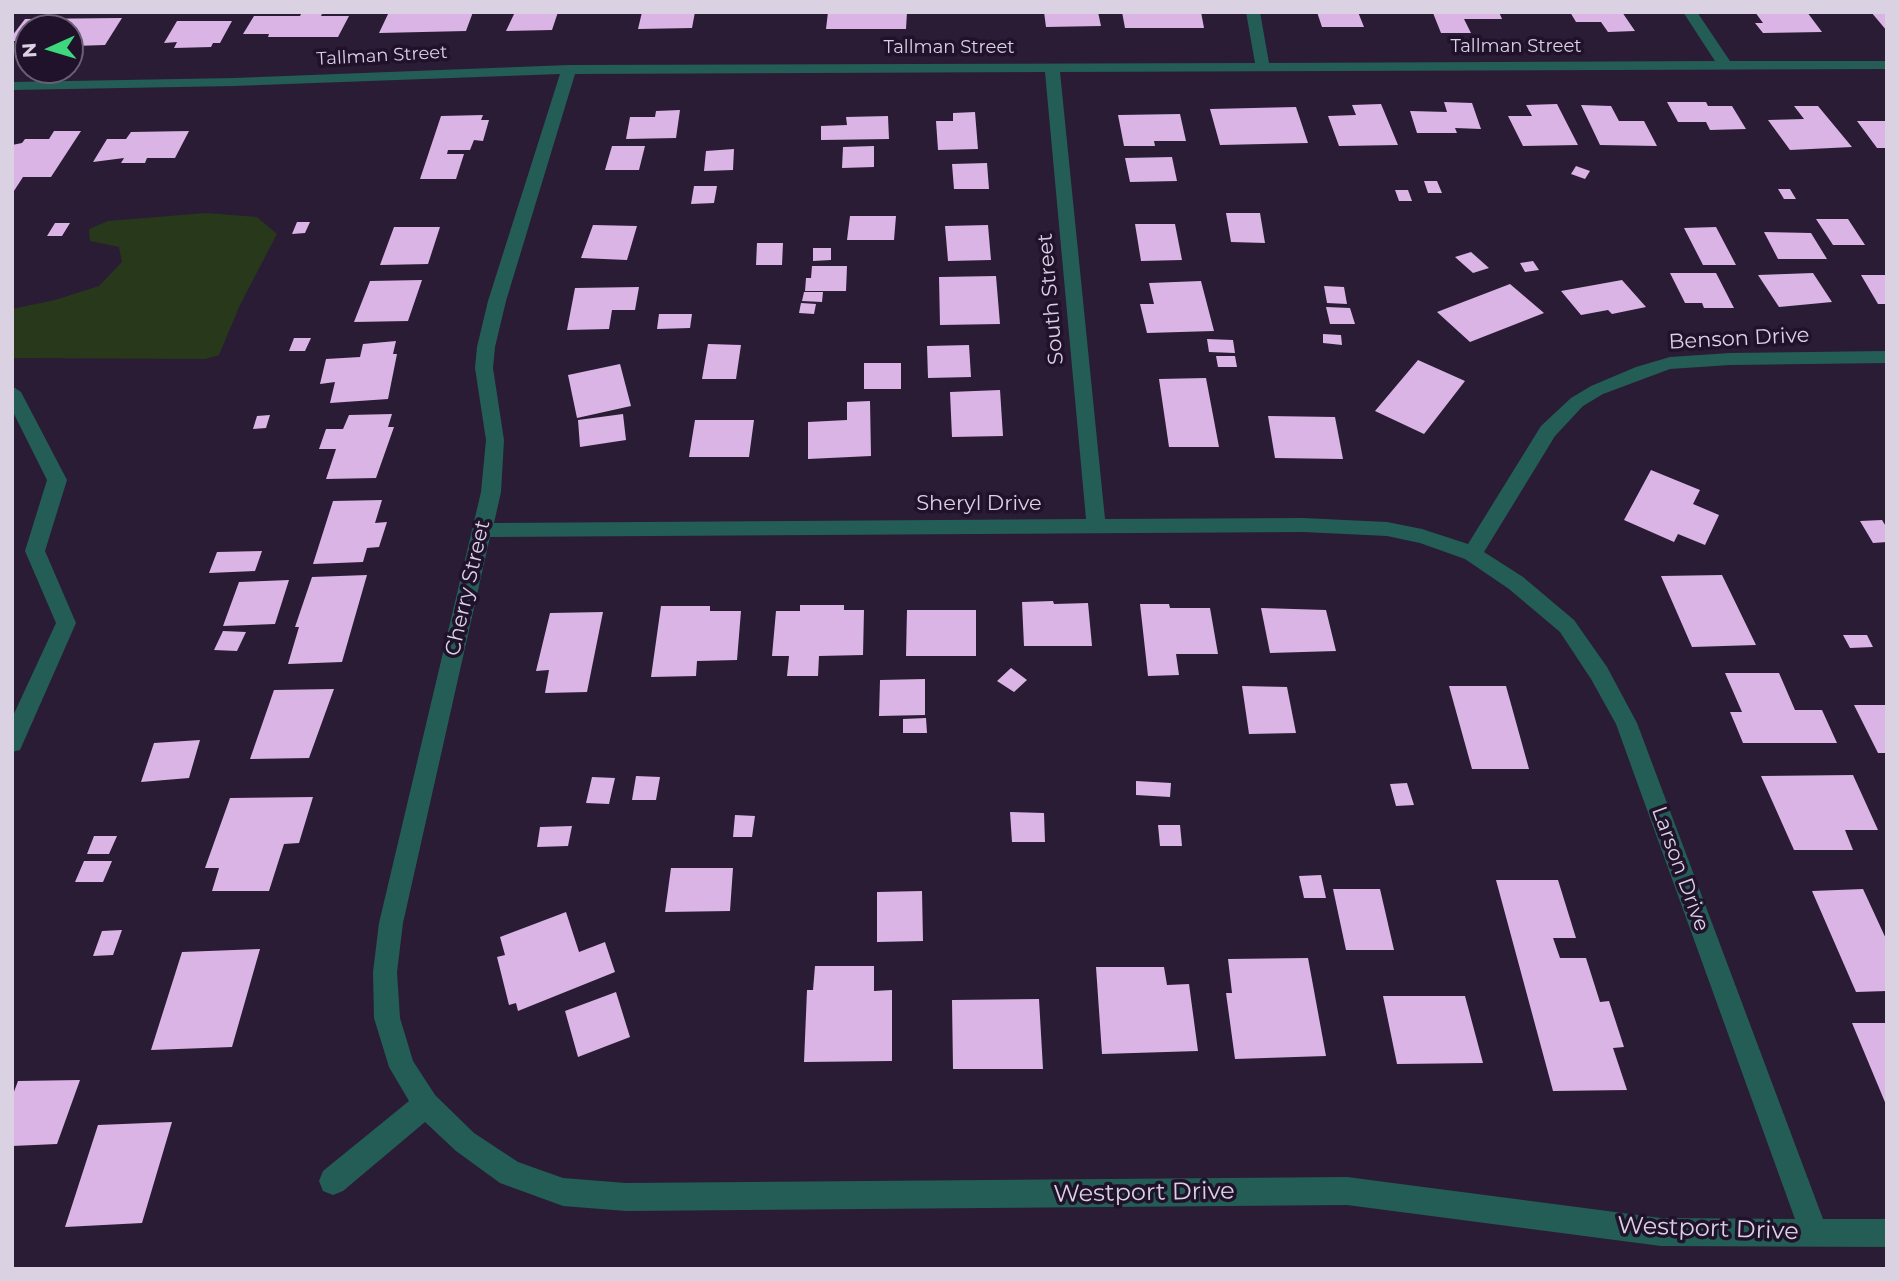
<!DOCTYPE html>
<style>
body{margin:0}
#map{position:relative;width:1899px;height:1281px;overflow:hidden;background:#2a1c35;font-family:Montserrat,sans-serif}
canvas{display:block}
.frame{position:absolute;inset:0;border:14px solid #dad2e3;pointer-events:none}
.north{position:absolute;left:14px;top:14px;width:70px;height:70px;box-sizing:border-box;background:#20122b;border:2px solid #6a5f75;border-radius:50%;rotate:266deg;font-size:19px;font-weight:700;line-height:28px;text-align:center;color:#dad2e3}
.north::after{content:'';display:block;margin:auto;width:24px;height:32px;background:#3ed77d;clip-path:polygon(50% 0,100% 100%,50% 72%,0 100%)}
</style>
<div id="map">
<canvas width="1899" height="1281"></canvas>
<div class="frame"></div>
<div class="north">N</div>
</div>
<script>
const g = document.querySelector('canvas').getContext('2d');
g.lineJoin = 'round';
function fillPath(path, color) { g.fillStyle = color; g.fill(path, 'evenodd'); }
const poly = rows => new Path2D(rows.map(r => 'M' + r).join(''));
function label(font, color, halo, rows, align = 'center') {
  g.font = font + ' Montserrat,sans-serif'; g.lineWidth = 7; g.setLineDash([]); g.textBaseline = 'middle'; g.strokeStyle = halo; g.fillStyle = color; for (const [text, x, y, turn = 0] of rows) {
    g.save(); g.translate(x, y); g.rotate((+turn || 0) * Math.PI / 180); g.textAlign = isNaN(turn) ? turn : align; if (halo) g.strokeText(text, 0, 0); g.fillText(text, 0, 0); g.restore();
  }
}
const green = poly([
 [206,213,257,217,277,234,240,305,219,355,205,359,12,358,12,309,55,300,99,286,122,262,119,247,90,241,89,229,108,221]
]);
const building = poly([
 [302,12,323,12,321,16,349,16,338,37,268,37,269,34,243,34,254,16,300,16],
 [389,12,473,12,466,31,379,33],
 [515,12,558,12,552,30,506,31],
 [642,12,695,12,692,28,638,29],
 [828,12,907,12,906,29,826,29],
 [1044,12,1098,12,1101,26,1046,27],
 [1122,12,1201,12,1204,28,1125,28],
 [1317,12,1358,12,1364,27,1322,27],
 [1445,12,1499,12,1502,19,1464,19,1471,33,1441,33,1433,13],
 [1570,12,1622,12,1635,31,1608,32,1601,22,1576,22],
 [1755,12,1807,12,1822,32,1763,33,1755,23,1763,23],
 [1871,12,1887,12,1887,31],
 [122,18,105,45,74,46,78,40,70,41,70,28,28,28,28,41,12,41,12,36,25,19],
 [177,21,232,21,220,43,213,43,211,47,174,48,177,42,164,43],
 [1444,102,1472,103,1481,129,1455,128,1457,133,1417,133,1410,111,1447,112],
 [1667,102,1706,102,1708,106,1732,106,1746,129,1710,130,1706,122,1678,122],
 [1381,104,1398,145,1339,146,1328,116,1356,115,1352,105],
 [1557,104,1578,145,1523,146,1508,116,1532,116,1526,105],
 [1581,105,1611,106,1619,121,1644,121,1657,146,1600,145],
 [1794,106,1818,106,1852,147,1790,150,1768,120,1804,119],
 [1296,107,1308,143,1220,145,1210,109],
 [680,110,676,138,626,139,630,117,655,117,656,111],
 [975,112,978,149,938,150,936,121,953,121,953,113],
 [1180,114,1186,141,1154,141,1155,146,1124,146,1118,115],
 [483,115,481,120,489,120,483,141,474,140,470,150,448,150,447,154,464,154,456,179,420,179,441,116],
 [888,116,889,139,821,140,821,126,847,125,846,117],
 [1857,121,1887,121,1887,148,1877,148],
 [54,131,81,131,51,177,23,177,12,194,12,145,22,143,25,139,49,139],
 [189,131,175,158,147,158,145,163,121,163,124,158,93,162,107,139,126,139,131,132],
 [612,146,645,146,639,170,605,170],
 [874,146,874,167,842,168,843,147],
 [734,149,733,170,704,171,706,151],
 [1172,157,1177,181,1130,182,1125,158],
 [987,163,989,189,954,189,952,164],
 [1576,166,1590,171,1585,179,1571,174],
 [1424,181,1437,181,1442,193,1428,193],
 [694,186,717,186,714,203,691,204],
 [1778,189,1790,189,1796,199,1784,199],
 [1395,190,1408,190,1412,201,1399,201],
 [1226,213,1260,213,1265,243,1231,242],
 [850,216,896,216,894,240,847,240],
 [1816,219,1848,219,1865,245,1833,245],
 [297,222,310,222,305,233,292,234],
 [55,223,70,223,62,236,47,236],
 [1135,224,1175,224,1182,260,1141,261],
 [593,225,637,226,627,260,581,258],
 [988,225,991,260,948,261,945,226],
 [394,227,440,227,428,264,380,265],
 [1716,227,1736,265,1703,265,1684,228],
 [1764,232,1811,233,1827,259,1778,259],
 [757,243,783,243,782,265,756,265],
 [813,248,831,248,831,260,813,261],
 [1471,252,1489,268,1473,273,1455,257],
 [1533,261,1539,270,1525,272,1520,263],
 [812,266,847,266,846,291,805,291,806,278,811,278],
 [1670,273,1716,273,1734,308,1704,308,1702,303,1685,303],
 [1813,273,1832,302,1779,307,1758,275],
 [1861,275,1887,275,1887,304,1878,304],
 [996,276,1000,324,940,325,939,277],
 [422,280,408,321,354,322,370,281],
 [1622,280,1646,307,1612,314,1608,310,1581,315,1561,291],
 [1201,281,1214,331,1147,333,1140,304,1154,304,1149,283],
 [1510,284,1544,313,1470,342,1437,312],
 [1324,286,1344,287,1347,304,1327,303],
 [639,287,635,310,612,310,609,329,567,330,575,288],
 [804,292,823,292,822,302,802,301],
 [801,303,816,304,814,314,799,313],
 [1326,307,1350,308,1355,324,1330,324],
 [659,314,692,314,690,328,657,329],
 [1323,334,1341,335,1342,345,1323,343],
 [294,338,311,338,305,351,289,351],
 [1207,339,1233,340,1235,353,1209,352],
 [396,341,393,354,397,354,388,399,330,403,335,382,320,384,326,359,360,357,363,344],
 [708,344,741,345,736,379,702,379],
 [969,345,971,377,928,378,927,346],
 [1216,356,1235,356,1237,367,1218,367],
 [1418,360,1465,381,1424,434,1375,411],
 [864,363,901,363,901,389,864,389],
 [620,364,631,406,577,418,568,375],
 [1206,378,1219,447,1169,447,1159,379],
 [1000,390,1003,436,952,437,950,392],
 [870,401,871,456,808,459,808,422,847,420,847,402],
 [392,414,388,427,394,427,376,478,326,479,336,449,319,449,326,429,343,429,349,415],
 [623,414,626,440,580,447,578,420],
 [270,415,266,428,253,429,257,416],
 [1268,416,1335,417,1343,459,1275,458],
 [695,420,754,420,749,457,689,457],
 [1651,470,1700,490,1693,504,1719,515,1705,545,1678,534,1674,542,1624,520],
 [382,500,375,523,387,522,379,547,367,548,363,562,313,564,333,501],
 [1882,520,1887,528,1887,542,1873,543,1860,521],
 [262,551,255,571,209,573,217,552],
 [367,575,342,662,288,664,299,627,295,627,312,577],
 [1722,575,1756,645,1692,647,1661,576],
 [289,580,275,624,223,626,239,582],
 [1053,601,1054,604,1088,603,1092,646,1024,646,1022,602],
 [1140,604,1169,604,1170,608,1210,608,1218,654,1176,654,1179,675,1148,676],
 [800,605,844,605,844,610,864,610,863,655,819,656,818,676,787,676,789,656,772,656,776,611,800,611],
 [661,606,710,606,710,611,741,611,737,660,697,661,696,676,651,677],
 [1261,608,1326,610,1336,651,1270,653],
 [907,610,976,610,976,656,906,656],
 [603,612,587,692,545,693,549,670,536,671,550,613],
 [223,631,246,632,237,651,214,650],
 [1843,635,1867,635,1873,647,1850,648],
 [1011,668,1027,680,1014,692,997,681],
 [1725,673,1779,673,1795,710,1822,710,1837,743,1743,743,1730,712,1742,712],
 [925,679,925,715,879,716,880,680],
 [1242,686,1287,687,1296,733,1249,734],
 [1449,686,1506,686,1529,769,1472,769],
 [334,689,309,758,250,759,274,690],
 [1854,705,1887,705,1887,753,1878,753],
 [926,718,927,733,903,733,903,719],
 [200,740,189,778,141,782,154,743],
 [1853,775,1878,830,1845,830,1853,850,1794,850,1761,776],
 [636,776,660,777,656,800,632,800],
 [592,777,615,778,609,804,586,803],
 [1136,781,1171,783,1170,797,1136,795],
 [1407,783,1414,805,1396,806,1390,784],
 [313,797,299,843,284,844,269,891,212,891,219,868,205,868,230,798],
 [1010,812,1044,813,1045,842,1012,842],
 [735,815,755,816,752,837,733,837],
 [1158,825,1180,825,1182,846,1160,846],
 [572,826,568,846,537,847,540,827],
 [94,836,117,836,109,854,87,854],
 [84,861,112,861,103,882,75,882],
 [671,868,733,868,730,911,665,912],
 [1321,875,1326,898,1304,898,1299,876],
 [1496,880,1558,880,1576,938,1553,938,1560,958,1586,958,1600,1002,1609,1001,1624,1047,1613,1048,1627,1090,1553,1091],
 [1333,889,1380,889,1394,950,1346,950],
 [1863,889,1887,941,1887,991,1856,992,1812,891],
 [922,891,923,941,877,942,877,892],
 [566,912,579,952,605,942,615,972,518,1011,516,1003,509,1005,497,957,505,955,500,937],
 [122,930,113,955,93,956,102,931],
 [260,949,232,1047,151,1050,182,952],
 [1308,958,1326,1056,1235,1059,1226,993,1232,993,1228,959],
 [815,966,874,966,874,991,892,990,892,1061,804,1062,807,990,813,990],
 [1096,967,1164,967,1167,985,1189,984,1198,1051,1102,1054],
 [616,992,630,1037,578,1057,565,1011],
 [1383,996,1465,996,1483,1063,1397,1064],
 [1039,999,1043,1069,953,1069,952,1000],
 [1852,1023,1887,1023,1887,1107],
 [80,1080,57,1144,12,1146,12,1097,18,1081],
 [172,1122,142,1223,65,1227,98,1125]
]);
const minor = poly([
 [1246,12,1260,12,1269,63,1715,61,1683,12,1697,12,1730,61,1887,61,1887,69,1060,72,1105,519,1303,518,1387,522,1422,529,1468,544,1541,426,1571,398,1591,386,1636,367,1670,357,1730,353,1887,351,1887,363,1730,365,1670,369,1603,394,1583,406,1555,436,1484,552,1523,577,1574,620,1607,667,1637,723,1823,1219,1887,1219,1887,1247,1661,1246,1347,1205,626,1211,563,1206,500,1183,456,1151,425,1122,343,1191,333,1195,323,1191,319,1181,323,1171,409,1101,389,1067,374,1018,373,972,379,923,481,492,486,440,475,368,477,347,488,301,560,74,234,86,12,90,12,82,234,78,569,65,1255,63,1246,12],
 [1045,72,1086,519,494,523,501,492,504,440,493,368,495,347,506,301,575,74,1045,72],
 [1303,532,1387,536,1420,543,1465,559,1509,589,1560,632,1591,679,1616,724,1795,1219,1661,1218,1347,1177,626,1183,563,1178,518,1162,474,1133,435,1095,413,1061,400,1018,397,972,403,923,490,537,1303,532],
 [12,386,21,392,67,480,45,551,76,623,20,750,12,752,12,718,56,623,25,551,47,480,12,410,12,386]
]);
const farStreetnames = [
 ["Tallman Street",1516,47],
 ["Tallman Street",949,48],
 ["Tallman Street",382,56,-3]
];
const streetNames = [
 ["South Street",1051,299,-95],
 ["Benson Drive",1739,339,-3],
 ["Sheryl Drive",979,504],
 ["Cherry Street",468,588,-77],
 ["Larson Drive",1680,869,70]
];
const nearStreetnames = [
 ["Westport Drive",1144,1193,-1],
 ["Westport Drive",1708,1229,2]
];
fillPath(green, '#28381b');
fillPath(building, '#dab4e4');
fillPath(minor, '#235d56');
label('18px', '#dad2e3', '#20122b', farStreetnames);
label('21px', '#dad2e3', '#20122b', streetNames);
label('24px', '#dad2e3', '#20122b', nearStreetnames);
</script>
